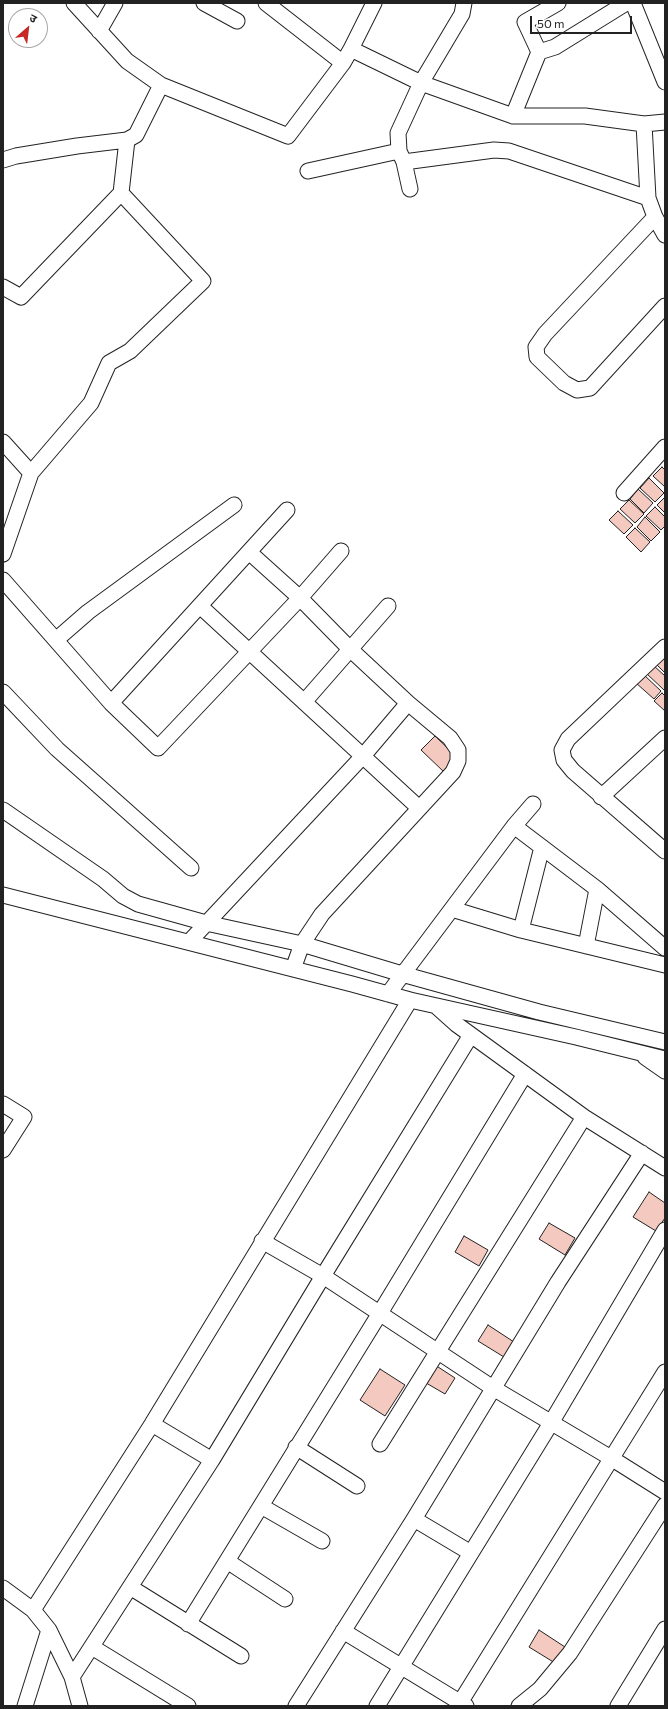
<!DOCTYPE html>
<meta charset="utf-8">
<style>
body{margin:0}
#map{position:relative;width:668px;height:1709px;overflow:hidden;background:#fff;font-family:Commissioner,"Noto Sans Devanagari",sans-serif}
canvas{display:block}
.frame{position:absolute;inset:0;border:4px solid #222;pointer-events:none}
.north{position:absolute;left:8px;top:8px;width:40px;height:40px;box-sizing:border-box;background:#fff;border:1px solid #a7a7a7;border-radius:50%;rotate:28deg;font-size:11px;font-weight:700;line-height:16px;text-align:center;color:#222}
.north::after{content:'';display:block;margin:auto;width:14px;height:18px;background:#c62828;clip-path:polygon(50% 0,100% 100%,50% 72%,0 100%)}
.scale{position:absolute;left:530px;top:16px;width:102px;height:18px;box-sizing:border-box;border:2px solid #222;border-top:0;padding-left:5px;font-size:12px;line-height:14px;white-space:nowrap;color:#222;-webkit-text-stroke:3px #fff;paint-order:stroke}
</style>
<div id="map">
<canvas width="668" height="1709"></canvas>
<div class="frame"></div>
<div class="north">उ</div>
<div class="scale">50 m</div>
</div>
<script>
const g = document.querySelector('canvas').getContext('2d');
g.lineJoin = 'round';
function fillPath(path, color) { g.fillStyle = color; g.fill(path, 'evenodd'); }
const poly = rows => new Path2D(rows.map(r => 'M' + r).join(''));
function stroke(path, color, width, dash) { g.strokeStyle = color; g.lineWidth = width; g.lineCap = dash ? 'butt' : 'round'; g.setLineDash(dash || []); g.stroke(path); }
const building = poly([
 [662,467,665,470,665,487,653,476,662,467],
 [649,478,664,493,655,502,640,488,649,478],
 [638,489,653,503,644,513,630,499,638,489],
 [665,497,665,513,657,505,665,497],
 [629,500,644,514,635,523,620,509,629,500],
 [655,507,665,517,665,526,661,530,646,516,655,507],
 [618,511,633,525,624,534,609,520,618,511],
 [645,517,660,532,651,541,637,527,645,517],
 [635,528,650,542,641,552,626,537,635,528],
 [662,655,665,658,665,673,655,663,662,655],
 [653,665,665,676,665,688,664,690,646,673,653,665],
 [644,675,661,691,654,699,636,683,644,675],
 [662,693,665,696,665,711,654,701,662,693],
 [435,736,458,758,444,772,421,750,435,736],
 [649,1192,665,1203,665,1218,656,1231,633,1217,649,1192],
 [549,1223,575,1238,565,1255,539,1239,549,1223],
 [464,1236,488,1250,479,1266,455,1252,464,1236],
 [488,1325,514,1342,504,1357,478,1341,488,1325],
 [432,1363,455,1378,445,1394,421,1380,432,1363],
 [380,1369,405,1385,385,1416,360,1400,380,1369],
 [539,1630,565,1647,555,1663,529,1647,539,1630]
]);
const minor = poly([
 [74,3,127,61,161,85,288,136,343,63,351,49,421,83,513,116,585,116,644,124,665,122],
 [204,3,237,21],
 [266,3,343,63],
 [633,3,665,82],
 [99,31,115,3],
 [351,49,374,3],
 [539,52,555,47,626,3],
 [513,116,539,52,525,22,558,3],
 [644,124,648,198,655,217,665,235],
 [3,160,16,156,77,146,127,140,136,135,161,85],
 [404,162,494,150,509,151,648,198],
 [308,171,399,151],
 [410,189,404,162,399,151,398,133,421,83,462,14,464,3],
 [655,217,545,334,536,347,537,357,564,383,577,390,590,388,665,306],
 [3,287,21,297,121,193,127,140],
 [3,442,31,473,3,554],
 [31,473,91,403,109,363,130,351,203,281,121,193],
 [624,493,665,447],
 [249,552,300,598,350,649,408,703,450,738,458,750,458,761,453,772,322,914,302,944,293,969],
 [3,580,111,703,158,748,300,598,341,551],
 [200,606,419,808],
 [57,639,88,612,234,505],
 [665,647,568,739,562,750,564,760,573,771,665,851],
 [3,692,57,749,191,868],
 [304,702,388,606],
 [111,703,287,510],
 [601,797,665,738],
 [3,810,103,879,123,896,138,904,206,923,302,944,402,974,539,1012,665,1042],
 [514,826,597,889,665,948],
 [3,895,352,984,410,1000,576,1037,665,1059],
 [452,909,521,930,665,965],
 [521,930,542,847],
 [189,942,363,756,408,703],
 [586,946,597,889],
 [388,994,514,826,533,804],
 [437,1007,456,1024,584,1117,665,1168],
 [645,1057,665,1071],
 [3,1104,24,1117,3,1150],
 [262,1241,323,1276,493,1388,611,1458,665,1492],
 [152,1424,212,1460],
 [380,1444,584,1117],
 [296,1447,357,1486],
 [261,1506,322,1541],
 [414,1519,471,1553],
 [227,1561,285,1599],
 [130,1587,241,1656],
 [3,1588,33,1610,49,1630,72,1677,80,1706],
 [33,1610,152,1424,410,1000],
 [188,1624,380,1313,525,1074],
 [343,1631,466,1706],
 [92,1647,188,1706],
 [72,1677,212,1460,323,1276,471,1035],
 [25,1706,49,1630],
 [296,1706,414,1519,558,1282,642,1153],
 [377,1706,551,1423,665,1230],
 [458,1706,665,1372],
 [519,1706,540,1689,570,1653,665,1505],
 [618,1706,665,1629]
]);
fillPath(building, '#f3c9c0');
stroke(building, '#222', 1);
stroke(minor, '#222', 17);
stroke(minor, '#fff', 15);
</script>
